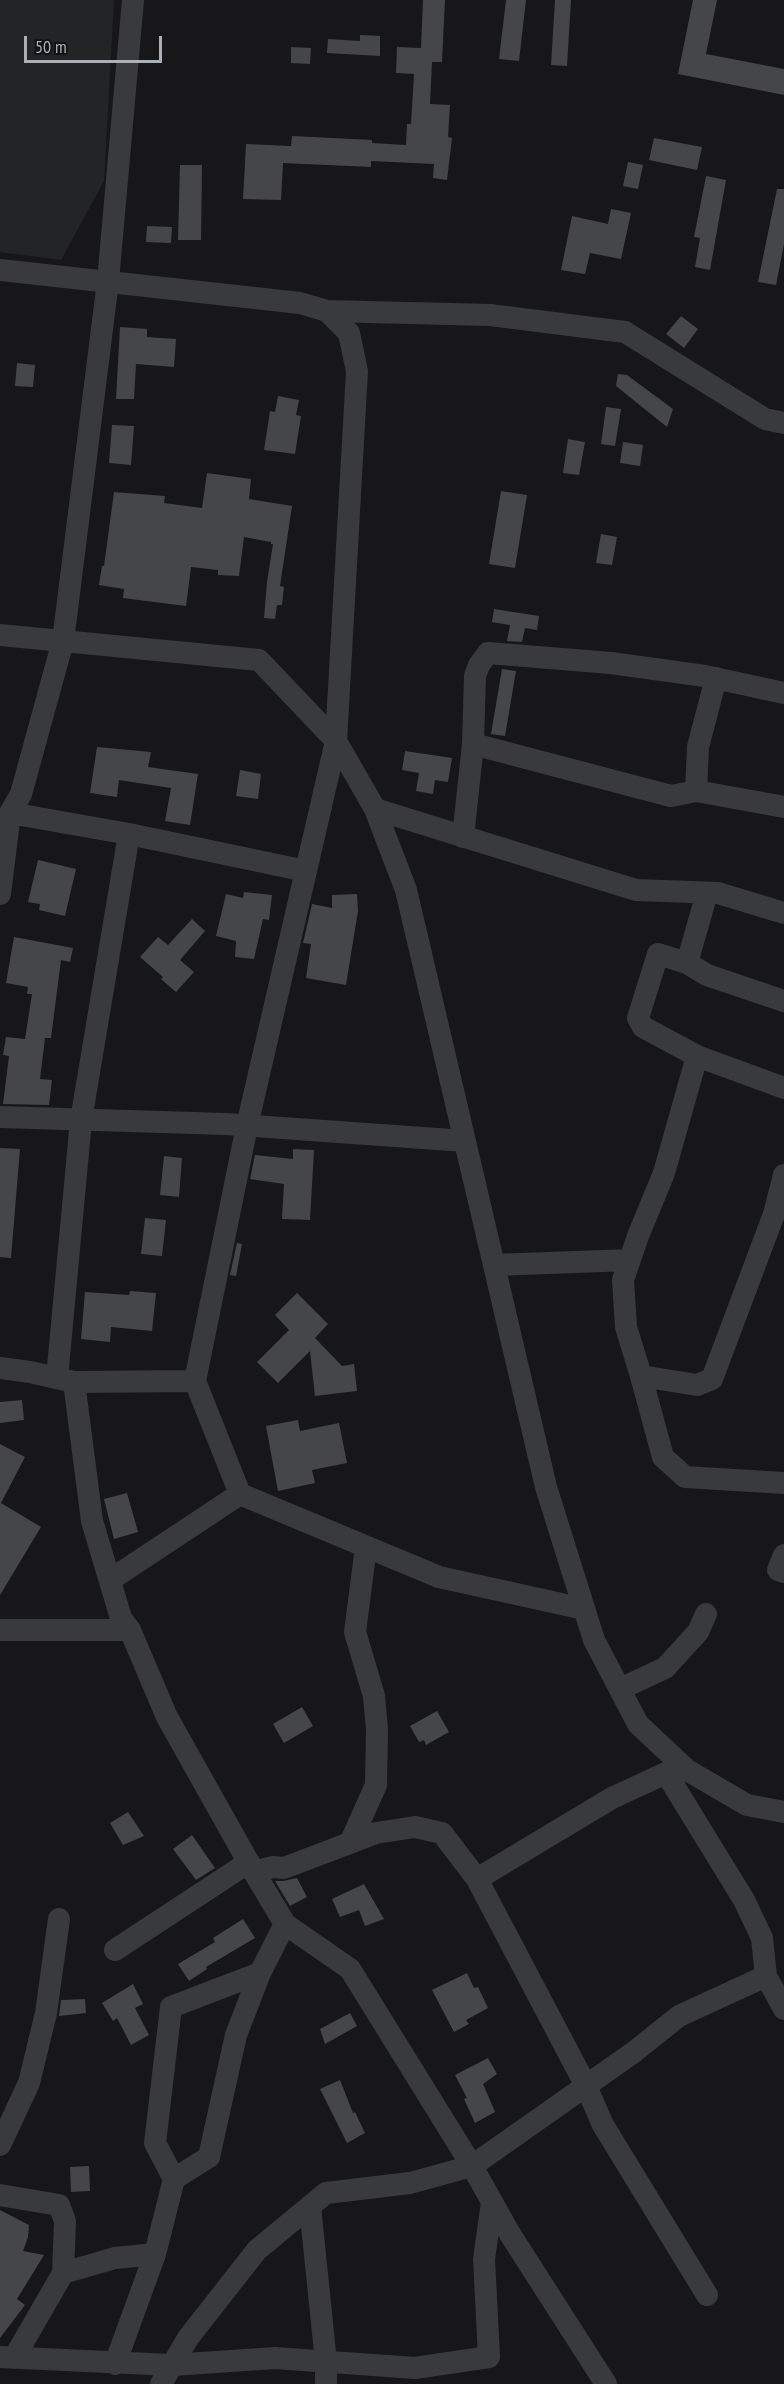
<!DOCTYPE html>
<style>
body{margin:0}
#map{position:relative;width:784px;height:2384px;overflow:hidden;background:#171719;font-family:"PT Sans Narrow",sans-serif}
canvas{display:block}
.scale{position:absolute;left:24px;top:36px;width:138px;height:27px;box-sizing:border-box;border:3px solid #abb0b8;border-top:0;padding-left:8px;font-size:18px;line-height:21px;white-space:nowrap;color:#abb0b8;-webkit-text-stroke:4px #121214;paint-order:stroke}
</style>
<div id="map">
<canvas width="784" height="2384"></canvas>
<div class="scale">50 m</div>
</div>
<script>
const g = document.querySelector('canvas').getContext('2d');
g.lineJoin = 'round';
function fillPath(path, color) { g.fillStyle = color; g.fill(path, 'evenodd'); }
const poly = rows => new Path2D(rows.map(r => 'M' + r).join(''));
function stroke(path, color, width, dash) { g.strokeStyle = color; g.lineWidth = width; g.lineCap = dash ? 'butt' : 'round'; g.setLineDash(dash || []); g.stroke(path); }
const built = poly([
 [0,0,114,0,104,181,61,260,0,252]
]);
const building = poly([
 [423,0,445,0,442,62,432,62,430,104,450,105,448,137,452,138,447,180,433,178,434,164,371,161,371,167,283,163,281,200,243,199,246,144,291,146,292,136,372,140,372,143,406,145,407,124,411,124,414,74,396,73,397,47,421,48],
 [506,0,526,0,519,61,499,59],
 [555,0,571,0,567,66,551,65],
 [693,0,717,0,706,54,784,69,784,95,678,74],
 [360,35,380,36,380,56,327,53,328,39,360,41],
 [291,47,311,48,310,64,291,63],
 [654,138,702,147,697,170,649,160],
 [628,162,643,165,638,189,623,186],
 [180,165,202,165,201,240,178,240],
 [706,176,726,180,710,270,695,267,700,238,694,237],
 [777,189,784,189,784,244,776,285,758,282],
 [611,209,631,213,621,259,590,253,585,274,561,270,572,216,608,224],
 [147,226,172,227,171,243,146,242],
 [681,316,698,329,684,348,666,334],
 [120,327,147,329,147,337,176,339,174,367,136,364,134,399,116,399],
 [17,363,35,365,33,387,15,386],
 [618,374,627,375,673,409,667,427,616,386],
 [278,396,299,400,296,415,301,416,295,454,264,450,270,411,275,412],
 [606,407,621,409,615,446,601,444],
 [112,425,134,426,131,465,109,463],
 [568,439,585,442,579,475,563,473],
 [623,442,643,445,640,466,620,463],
 [207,473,251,479,249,499,292,506,280,586,284,587,282,605,277,605,275,619,264,618,267,582,273,544,271,544,271,542,244,537,239,576,218,575,218,570,191,567,186,606,123,598,124,589,99,585,102,566,104,566,114,492,165,496,164,503,202,508],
 [501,491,527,495,515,568,489,564],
 [601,534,617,537,612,565,596,563],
 [494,609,539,616,537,630,525,628,522,642,507,641,510,625,492,622],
 [502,669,516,671,505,736,491,734],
 [97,747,151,752,148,767,198,774,190,825,165,821,171,788,119,780,117,797,90,793],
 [405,751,452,758,448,782,435,780,433,794,416,791,419,773,402,770],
 [240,770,261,774,258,799,236,796],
 [38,860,76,869,65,916,39,910,40,904,28,902],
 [244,892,272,895,269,920,263,919,254,959,235,957,236,941,216,936,226,894,243,898],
 [357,894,358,911,346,985,306,978,311,944,303,943,312,904,332,908,332,895],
 [192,919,205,931,180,960,194,972,176,992,161,979,163,977,140,957,158,937,168,945],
 [14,937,73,948,70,962,61,960,51,1038,45,1038,40,1079,52,1080,49,1105,3,1104,9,1056,3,1055,6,1037,25,1039,32,994,27,994,28,987,6,983],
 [0,1148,20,1149,11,1258,0,1257],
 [293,1149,314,1150,310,1220,282,1219,284,1184,250,1179,255,1155,293,1159],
 [164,1156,182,1158,179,1197,160,1195],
 [145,1218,166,1220,162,1256,141,1254],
 [237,1243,242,1244,236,1276,230,1275],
 [130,1291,156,1293,152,1331,111,1327,110,1342,81,1339,85,1292,129,1295],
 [297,1293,328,1324,315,1338,342,1366,354,1364,357,1391,315,1396,310,1351,278,1383,257,1362,289,1330,275,1315],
 [22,1400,24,1420,0,1423,0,1402],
 [298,1420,300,1431,339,1423,347,1463,312,1470,315,1483,278,1491,266,1426],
 [0,1444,25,1457,1,1503,41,1527,0,1595],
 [127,1493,138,1532,114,1539,104,1499],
 [302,1707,313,1726,284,1743,273,1724],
 [437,1711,449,1732,426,1745,424,1740,419,1742,410,1726],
 [128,1812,144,1836,123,1845,110,1823],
 [192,1835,215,1868,196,1880,173,1849],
 [297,1878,307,1897,290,1906,275,1881,283,1881],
 [364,1884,384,1919,365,1926,359,1910,340,1917,332,1899],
 [243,1919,255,1938,206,1967,207,1969,189,1981,178,1964,215,1942,213,1938],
 [467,1973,474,1988,478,1987,488,2008,466,2020,469,2024,454,2032,432,1990],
 [133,1984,143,2004,135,2008,149,2035,131,2045,117,2018,113,2021,102,2003],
 [85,1999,86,2013,59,2016,61,2000],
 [350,2013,357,2026,325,2044,320,2029],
 [488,2058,497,2074,483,2084,495,2112,475,2123,464,2099,467,2098,455,2075],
 [340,2080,353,2113,355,2112,365,2133,347,2143,320,2089],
 [89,2166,90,2191,71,2192,70,2167],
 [0,2210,29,2225,28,2237,23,2251,44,2255,17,2299,25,2305,0,2338]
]);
const minor = poly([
 [0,270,300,303,327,311,349,333,357,371,336,741,247,1126,195,1381,240,1494,110,1580],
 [327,311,490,315,625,332,765,419,784,423],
 [0,635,259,660,336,741,375,809,406,890,546,1487,594,1640,638,1724,687,1770,747,1805,784,1812],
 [784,693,705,676,611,663,488,653,479,665,475,676,473,744,671,796,696,791,784,807],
 [696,791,698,747,716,678],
 [375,809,636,890,718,893,784,913],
 [10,813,129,834,306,871],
 [463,837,473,744],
 [0,894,10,813,21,794,63,641,108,281,133,0],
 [687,963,707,893],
 [784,1001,707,975,687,963,658,954,638,1018,643,1027,697,1056,784,1088],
 [697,1056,664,1173,638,1236,623,1280,626,1327,641,1376,697,1385,712,1379,774,1214,784,1175],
 [0,1117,226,1124,465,1141],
 [494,1265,630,1260],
 [0,1368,30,1372,74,1382,195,1381],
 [641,1376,663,1457,685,1477,784,1483],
 [57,1378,81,1120,129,834],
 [74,1382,92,1521,121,1618,130,1630,167,1717,254,1872,273,1867,284,1868,376,1833,415,1827,442,1833,477,1879,612,1798,666,1773,687,1770],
 [240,1494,439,1577,584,1609],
 [784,1555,778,1570,784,1572],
 [0,1630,130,1630],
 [620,1689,665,1668,698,1632,706,1614],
 [666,1773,744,1900,762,1938,766,1976,784,2009],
 [350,1843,376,1785,377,1730,374,1696,355,1632,366,1547],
 [254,1872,285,1924,350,1969,472,2166,510,2234,606,2384],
 [477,1879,586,2086,603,2125,707,2295],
 [115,1950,249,1862],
 [0,2145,29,2083,46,2013,59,1919],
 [174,2179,155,2143,171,2007,260,1973],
 [0,2195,59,2205,65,2221,63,2273],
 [310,2206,326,2362,326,2384],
 [0,2357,172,2365,275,2358,415,2368,489,2357,484,2259,492,2202],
 [14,2358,63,2273,115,2258,155,2254],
 [115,2364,155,2254,174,2179,209,2157,236,2035,260,1973,285,1924],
 [161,2384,188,2338,257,2250,326,2193,410,2183,472,2166,634,2052,679,2016,766,1976]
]);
fillPath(built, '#232426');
fillPath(building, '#444649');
stroke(minor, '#393a3e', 22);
</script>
